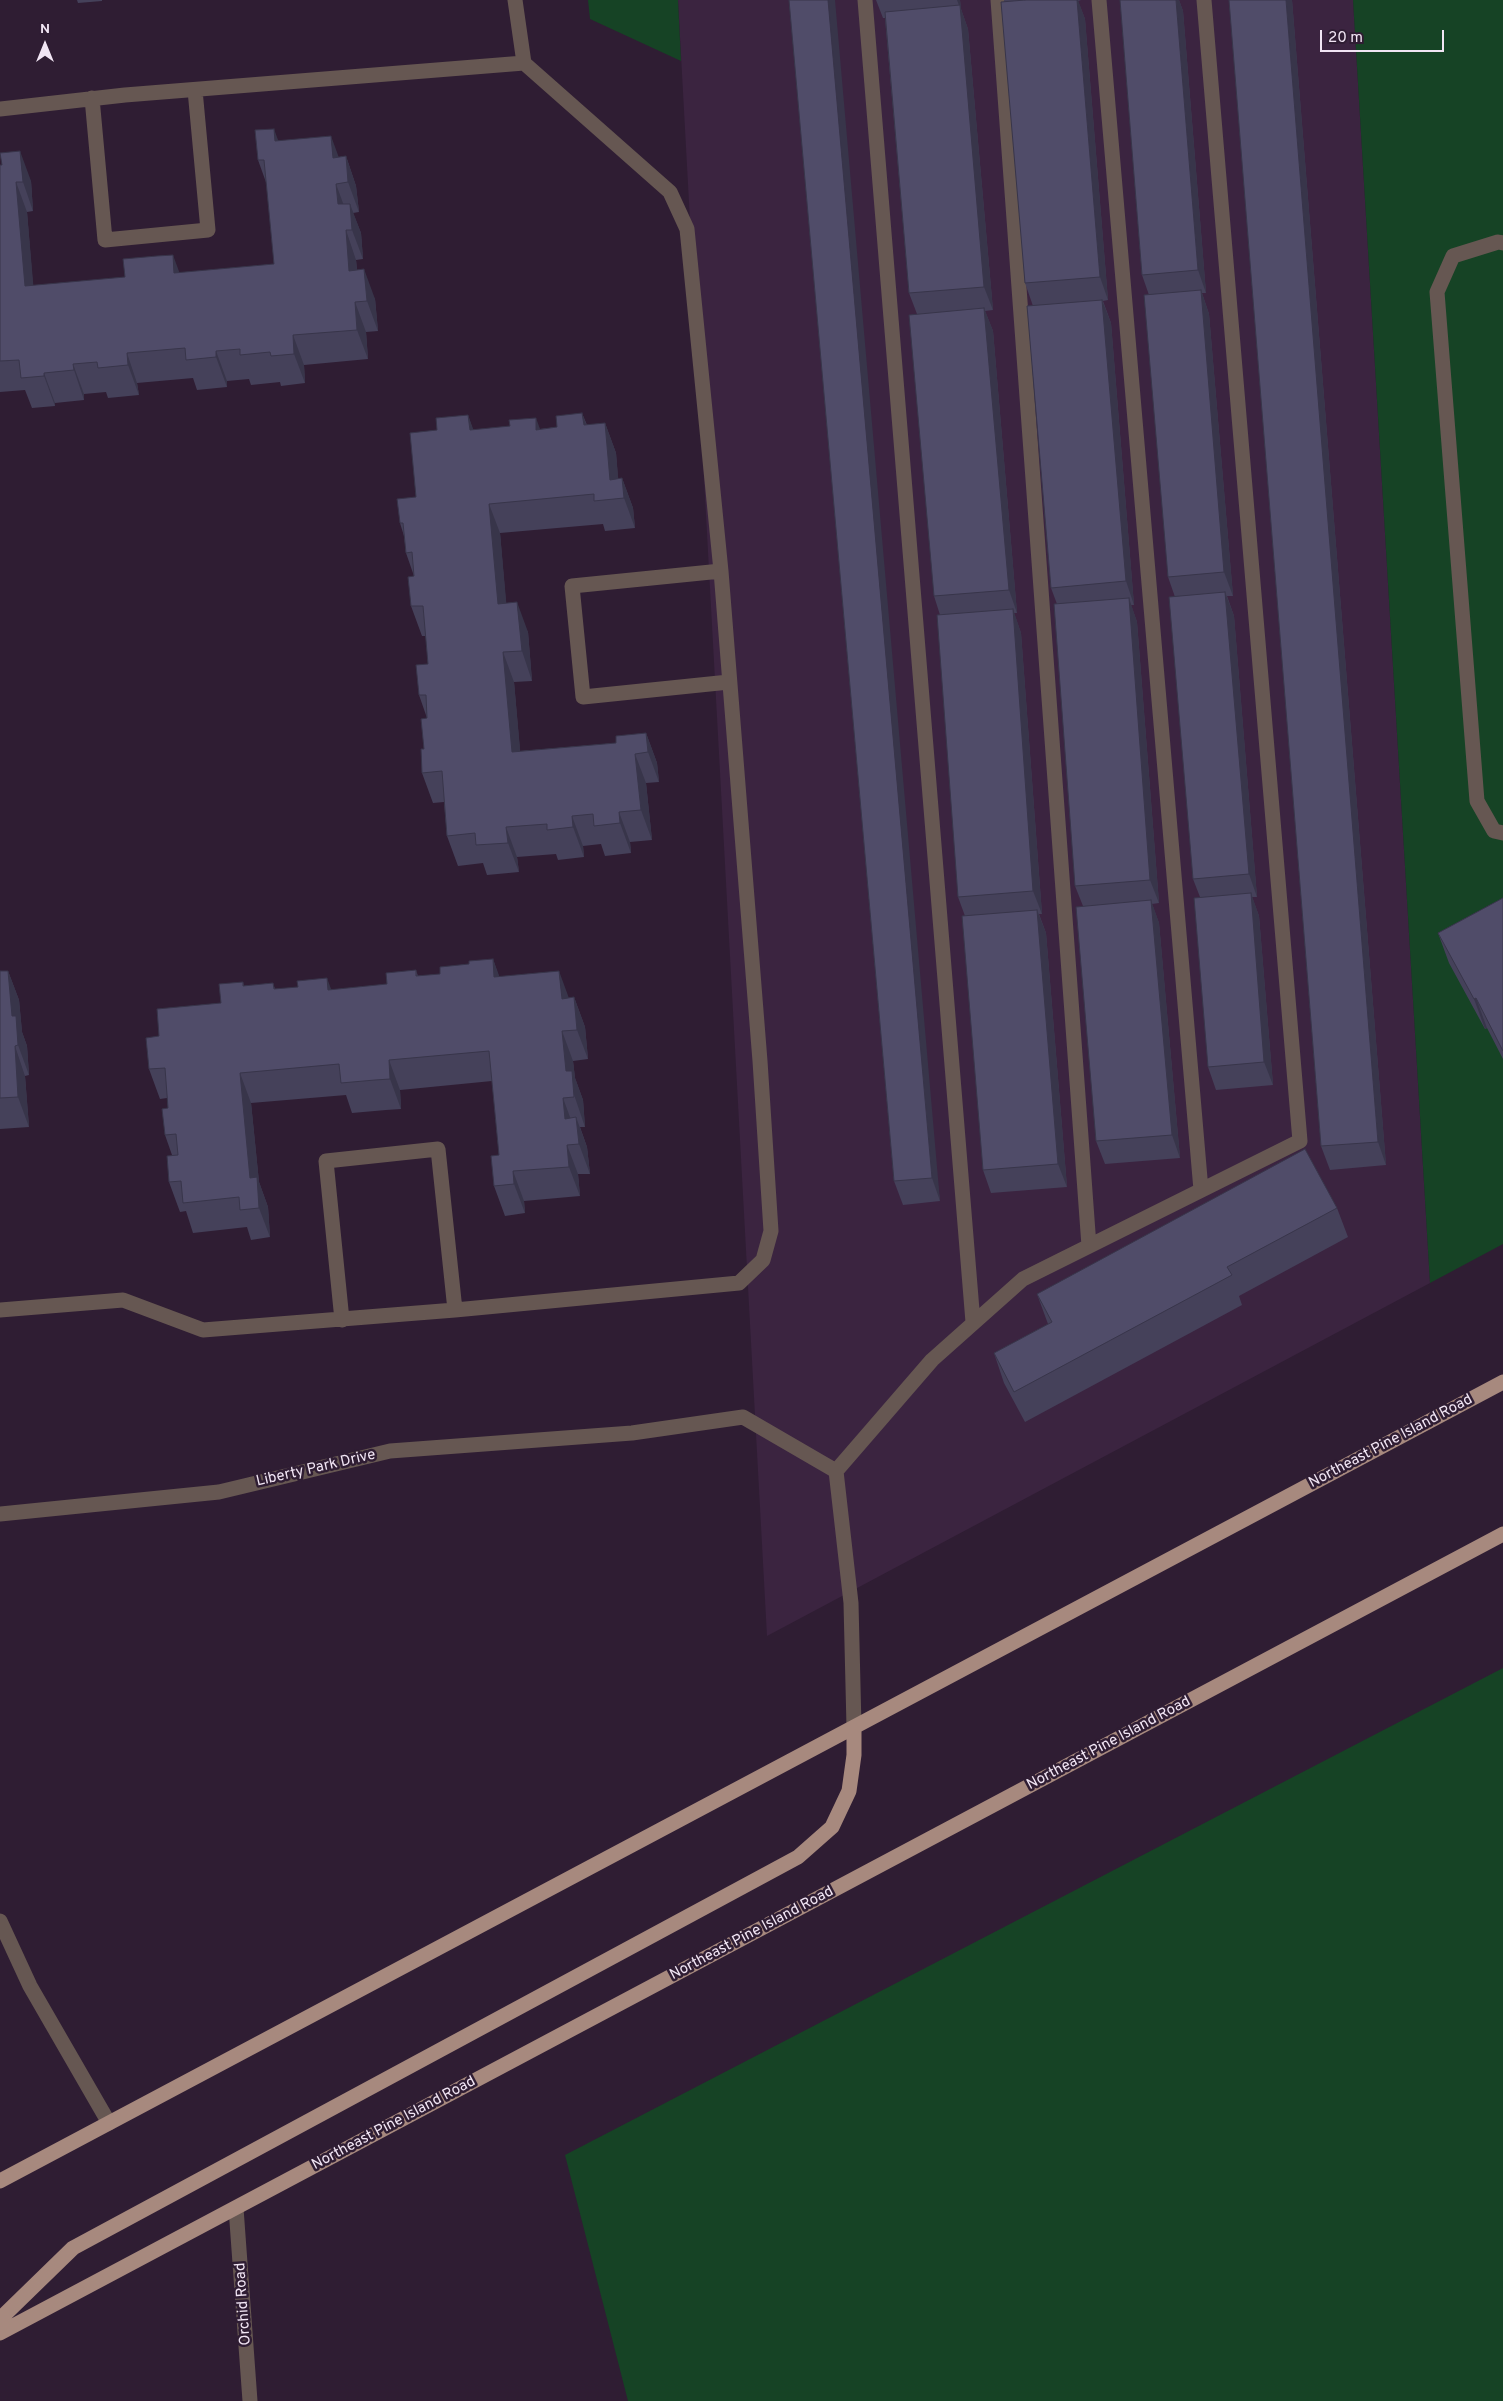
<!DOCTYPE html>
<style>
body{margin:0}
#map{position:relative;width:1503px;height:2401px;overflow:hidden;background:#2f1d33;font-family:Overpass,sans-serif}
canvas{display:block}
.north{position:absolute;left:20px;top:20px;width:50px;height:50px;-webkit-text-stroke:4px #2f1d33;paint-order:stroke;rotate:0deg;font-size:14px;font-weight:700;line-height:20px;text-align:center;color:#f1e5f4}
.north::after{content:'';display:block;margin:auto;width:18px;height:22px;background:#f1e5f4;clip-path:polygon(50% 0,100% 100%,50% 72%,0 100%)}
.scale{position:absolute;left:1320px;top:30px;width:124px;height:22px;box-sizing:border-box;border:2px solid #f1e5f4;border-top:0;padding-left:6px;font-size:15px;line-height:18px;white-space:nowrap;color:#f1e5f4;-webkit-text-stroke:4px #2f1d33;paint-order:stroke}
</style>
<div id="map">
<canvas width="1503" height="2401"></canvas>
<div class="north">N</div>
<div class="scale">20 m</div>
</div>
<script>
const g = document.querySelector('canvas').getContext('2d');
g.lineJoin = 'round';
function fillPath(path, color) { g.fillStyle = color; g.fill(path, 'evenodd'); }
const poly = rows => new Path2D(rows.map(r => 'M' + r).join(''));
function stroke(path, color, width, dash) { g.strokeStyle = color; g.lineWidth = width; g.lineCap = dash ? 'butt' : 'round'; g.setLineDash(dash || []); g.stroke(path); }
function label(font, color, halo, rows, align = 'center') {
  g.font = font + ' Overpass,sans-serif'; g.lineWidth = 5; g.setLineDash([]); g.textBaseline = 'middle'; g.strokeStyle = halo; g.fillStyle = color; for (const [text, x, y, turn = 0] of rows) {
    g.save(); g.translate(x, y); g.rotate((+turn || 0) * Math.PI / 180); g.textAlign = isNaN(turn) ? turn : align; if (halo) g.strokeText(text, 0, 0); g.fillText(text, 0, 0); g.restore();
  }
}
const built = poly([
 [678,0,1353,0,1430,1283,767,1636]
]);
const green = poly([
 [588,0,678,0,681,61,590,19],
 [1353,0,1503,0,1503,1244,1430,1283],
 [1503,1668,1503,2401,628,2401,565,2155]
]);
const lane = poly([
 [865,0,973,1322],
 [998,0,1089,1246],
 [1099,0,1201,1190],
 [1503,243,1498,242,1453,256,1437,292,1477,801,1494,831,1503,833],
 [836,1471,932,1360,1023,1279,1300,1141,1204,0],
 [0,1514,219,1492,390,1451,632,1433,743,1417,836,1471,851,1603,854,1727],
 [0,1921,30,1986,109,2123]
]);
const street = poly([
 [92,98,105,240,208,230,195,90],
 [0,109,125,95,524,63],
 [721,571,572,586,583,697,729,682],
 [0,1310,123,1300,203,1330,455,1310,739,1283,763,1260,771,1231,760,1061,721,571,687,229,670,192,524,63,515,0],
 [342,1320,326,1161,438,1149,455,1310],
 [236,2208,250,2401]
]);
const primary = poly([
 [0,2181,1503,1382],
 [0,2319,73,2248,798,1857,832,1827,849,1791,854,1755,854,1727],
 [0,2333,1503,1534]
]);
const wall = poly([
 [77,0,102,0,102,1,78,3],
 [789,0,940,1201,903,1205,894,1181],
 [876,0,960,0,961,9,968,29,993,310,985,311,993,331,1017,613,1014,613,1021,633,1042,914,1039,914,1046,933,1067,1187,991,1193,983,1170,965,916,958,897,940,615,934,596,917,314,909,293,885,18,883,18],
 [1004,0,1081,0,1078,1,1085,19,1108,300,1103,301,1111,323,1134,605,1131,605,1137,622,1159,903,1152,904,1159,923,1180,1158,1105,1164,1096,1141,1083,906,1075,886,1057,604,1051,588,1033,306,1025,283],
 [1120,0,1179,0,1183,11,1206,293,1202,293,1209,314,1233,596,1227,596,1234,616,1257,897,1252,897,1259,916,1273,1085,1216,1090,1208,1067,1200,897,1193,879,1175,597,1168,577,1149,295,1142,275],
 [1229,0,1292,0,1386,1165,1330,1170,1321,1146],
 [279,141,339,157,346,156,356,186,359,212,353,213,361,233,363,259,356,260,357,270,375,299,378,331,366,332,368,359,304,365,305,383,281,386,280,382,251,385,249,379,227,381,227,387,197,390,193,378,137,383,139,395,108,398,106,392,84,394,84,400,55,403,55,406,32,408,25,390,0,392,0,165,31,181,33,211,27,212,33,286,179,273,274,264,267,185,258,160],
 [582,413,587,425,605,423,616,453,618,479,622,478,633,508,635,528,605,531,603,524,500,533,506,603,528,632,532,681,514,682,520,751,616,743,646,733,657,763,659,782,646,783,652,840,630,842,631,853,605,856,601,844,583,846,584,857,558,860,556,854,517,857,519,872,487,875,483,863,458,866,447,836,444,802,433,803,422,773,427,718,419,695,428,664,426,636,422,636,411,606,414,576,406,553,404,536,400,523,416,497,437,430,468,415,473,430,540,429,557,427],
 [1503,898,1503,1059,1487,1028,1485,1029,1449,963,1438,933],
 [493,959,499,977,569,998,574,997,585,1027,588,1059,573,1061,575,1078,583,1100,585,1127,580,1127,587,1147,590,1174,578,1174,580,1196,524,1201,525,1213,505,1216,494,1186,499,1155,492,1081,400,1090,401,1109,386,1110,352,1113,346,1095,251,1103,259,1182,268,1207,270,1237,251,1240,247,1227,193,1233,186,1211,180,1212,169,1182,172,1155,165,1135,168,1108,167,1098,160,1099,149,1069,159,1036,221,1003,243,982,244,986,273,983,275,989,331,990,387,984,416,970,418,976,440,974,469,964],
 [0,971,8,971,19,1000,22,1032,27,1046,29,1075,25,1076,29,1127,0,1129],
 [1337,1208,1348,1237,1239,1296,1242,1305,1025,1422,1004,1383,994,1353,1048,1324,1037,1294]
]);
const shadedWall = poly([
 [828,0,835,0,940,1201,932,1178],
 [957,0,960,0,961,9,968,29,993,310,984,287,960,8],
 [1077,0,1078,0,1085,19,1108,300,1100,277],
 [1176,0,1179,0,1183,11,1206,293,1198,270],
 [1286,0,1292,0,1386,1165,1378,1142],
 [274,129,285,159,275,141],
 [331,136,342,166,333,158],
 [20,151,31,181,33,211,23,182],
 [346,156,356,186,359,212,348,182],
 [16,182,27,212,36,316,25,286],
 [336,184,347,214,338,204],
 [350,204,361,233,363,259,352,230],
 [346,230,356,260,360,300,349,271],
 [173,255,184,285,174,273],
 [364,269,375,299,378,331,367,301],
 [1201,290,1209,314,1233,596,1224,572],
 [1102,300,1111,323,1134,605,1126,581],
 [355,302,366,332,368,359,357,330],
 [984,308,993,331,1017,613,1009,590],
 [293,335,304,365,305,383,294,354],
 [216,351,227,381,227,387,216,357],
 [127,353,137,383,139,395,128,365],
 [73,364,84,394,84,400,74,370],
 [44,373,55,403,55,406,44,376],
 [582,413,593,443,584,425],
 [468,415,479,445,470,430],
 [536,418,547,448,536,430],
 [605,423,616,453,620,498,610,480],
 [622,478,633,508,635,528,624,498],
 [489,504,500,533,509,633,498,604],
 [1225,592,1234,616,1257,897,1249,874],
 [1129,598,1137,622,1159,903,1150,880],
 [517,602,528,632,532,681,522,651],
 [1013,609,1021,633,1042,914,1033,891],
 [503,652,514,682,523,782,512,752],
 [646,733,657,763,659,782,648,752],
 [635,754,646,783,652,840,641,810],
 [619,812,630,842,631,853,620,823],
 [572,816,583,846,584,857,573,827],
 [506,827,517,857,519,872,508,843],
 [1251,893,1259,916,1273,1085,1264,1062],
 [1151,900,1159,923,1180,1158,1172,1135],
 [1037,910,1046,933,1067,1187,1058,1164],
 [493,959,504,989,494,977],
 [8,971,19,1000,22,1032,27,1046,29,1075,18,1045,12,1016],
 [559,971,570,1001,562,999],
 [327,978,338,1008,328,990],
 [574,997,585,1027,588,1059,577,1030],
 [1476,998,1487,1028,1485,1029,1474,999],
 [562,1031,573,1061,575,1078,583,1100,585,1127,566,1071],
 [15,1046,25,1076,29,1127,18,1097],
 [389,1060,400,1090,401,1109,390,1079],
 [240,1073,251,1103,259,1182,268,1207,270,1237,259,1208,250,1178],
 [563,1098,574,1128,565,1119],
 [576,1117,587,1147,590,1174,579,1144],
 [567,1145,578,1174,580,1196,569,1167],
 [513,1171,524,1201,525,1213,514,1184]
]);
const building = poly([
 [789,0,828,0,932,1178,894,1181,789,0],
 [1025,0,1077,0,1100,277,1025,283,1001,2,1025,0],
 [1120,0,1176,0,1198,270,1142,275,1120,0],
 [1229,0,1286,0,1378,1142,1321,1146,1229,0],
 [960,5,984,287,909,293,885,12,960,5],
 [274,129,275,141,331,136,333,158,346,156,348,182,336,184,338,204,350,204,352,230,346,230,349,271,364,269,367,301,355,302,357,330,293,335,294,354,271,356,270,352,240,355,240,349,216,351,216,357,186,360,185,348,127,353,128,365,98,368,97,362,73,364,74,370,44,373,44,376,21,378,19,360,0,361,0,165,2,165,0,153,20,151,23,182,16,182,25,286,125,277,123,259,157,256,173,255,174,273,274,264,264,160,258,160,255,130,274,129],
 [1201,290,1224,572,1168,577,1144,295,1201,290],
 [1102,300,1126,581,1051,588,1027,306,1102,300],
 [984,308,1009,590,934,596,909,315,984,308],
 [582,413,584,425,605,423,610,480,622,478,624,498,594,501,594,494,489,504,498,604,517,602,522,651,503,652,512,752,616,743,616,736,646,733,648,752,635,754,641,810,619,812,620,823,594,826,593,814,572,816,573,827,547,830,547,824,506,827,508,843,476,845,475,833,447,836,442,771,422,773,421,749,424,749,421,719,427,718,426,695,419,695,416,665,428,664,423,606,411,606,408,577,414,576,412,552,406,553,403,523,400,523,397,499,416,497,410,433,437,430,436,418,468,415,470,430,510,426,509,420,536,418,536,430,557,427,556,416,582,413],
 [1225,592,1249,874,1193,879,1169,597,1225,592],
 [1129,598,1150,880,1075,886,1054,604,1129,598],
 [1013,609,1033,891,958,897,937,615,1013,609],
 [1251,893,1264,1062,1208,1067,1194,898,1251,893],
 [1503,898,1503,1051,1476,998,1474,999,1438,933,1503,898],
 [1151,900,1172,1135,1096,1141,1076,907,1151,900],
 [1037,910,1058,1164,983,1170,962,916,1037,910],
 [493,959,494,977,559,971,562,999,574,997,577,1030,562,1031,566,1071,572,1071,574,1097,563,1098,565,1119,576,1117,579,1144,567,1145,569,1167,513,1171,514,1184,494,1186,491,1156,499,1155,489,1051,389,1060,390,1079,375,1080,341,1083,339,1064,240,1073,250,1178,257,1177,259,1208,240,1210,239,1197,183,1203,181,1181,169,1182,167,1156,178,1155,176,1134,165,1135,162,1109,168,1108,165,1068,149,1069,146,1038,159,1036,157,1009,221,1003,219,984,243,982,243,986,273,983,274,989,298,987,297,981,327,978,328,990,387,984,386,973,416,970,416,976,440,974,440,967,469,964,469,961,493,959],
 [0,971,8,971,12,1016,16,1016,18,1045,15,1046,18,1097,0,1098,0,971],
 [1305,1149,1337,1208,1227,1267,1232,1275,1014,1392,994,1353,1052,1322,1037,1294,1305,1149]
]);
const streetNames = [
 ["Northeast Pine Island Road",1391,1442,-28],
 ["Liberty Park Drive",316,1469,-13],
 ["Northeast Pine Island Road",1109,1744,-28],
 ["Northeast Pine Island Road",752,1934,-28],
 ["Northeast Pine Island Road",394,2124,-28],
 ["Orchid Road",244,2304,-94]
];
fillPath(built, '#3b2440');
fillPath(green, '#164325');
stroke(lane, '#665752', 15);
stroke(street, '#665752', 15);
stroke(primary, '#a7897e', 15);
fillPath(wall, '#45415a');
fillPath(shadedWall, '#38354a');
fillPath(building, '#504c69');
stroke(building, '#38354a', 1);
label('15px', '#f1e5f4', '#2f1d33', streetNames);
</script>
